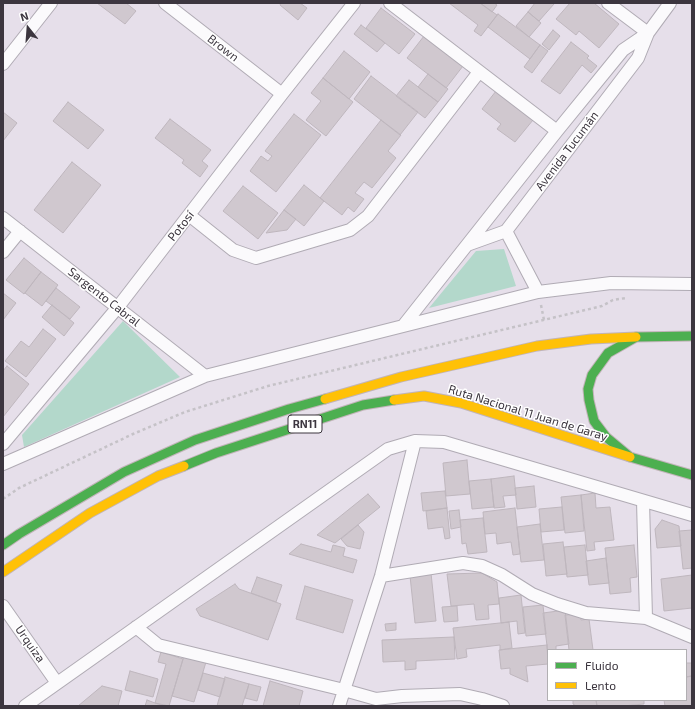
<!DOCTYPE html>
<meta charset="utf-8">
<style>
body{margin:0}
#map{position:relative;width:695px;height:709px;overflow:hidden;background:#e6dfea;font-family:"Exo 2",sans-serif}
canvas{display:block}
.frame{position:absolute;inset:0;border:4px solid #3c363f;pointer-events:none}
.legend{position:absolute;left:547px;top:649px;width:140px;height:52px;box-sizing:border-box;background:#fff;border:1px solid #b1afb2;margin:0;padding:5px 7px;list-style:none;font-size:12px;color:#3c363f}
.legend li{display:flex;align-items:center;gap:8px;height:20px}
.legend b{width:20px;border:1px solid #b1afb2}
.north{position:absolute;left:8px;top:8px;width:40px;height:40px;-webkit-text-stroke:3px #fff;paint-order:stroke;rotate:343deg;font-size:11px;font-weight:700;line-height:16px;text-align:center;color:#3c363f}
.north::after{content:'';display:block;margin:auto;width:14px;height:18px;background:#3c363f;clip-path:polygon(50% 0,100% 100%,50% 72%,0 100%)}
</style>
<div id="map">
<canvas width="695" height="709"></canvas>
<div class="frame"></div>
<ul class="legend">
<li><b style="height:5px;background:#4caf50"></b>Fluido</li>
<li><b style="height:5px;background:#ffc107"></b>Lento</li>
</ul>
<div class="north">N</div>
</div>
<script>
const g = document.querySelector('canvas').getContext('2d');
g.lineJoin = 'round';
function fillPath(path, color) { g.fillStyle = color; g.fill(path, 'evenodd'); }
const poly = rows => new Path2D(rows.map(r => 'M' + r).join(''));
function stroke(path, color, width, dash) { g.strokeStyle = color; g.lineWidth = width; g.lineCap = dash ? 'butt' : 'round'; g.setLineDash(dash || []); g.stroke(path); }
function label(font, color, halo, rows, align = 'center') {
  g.font = font + ' "Exo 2",sans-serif'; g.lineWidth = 3; g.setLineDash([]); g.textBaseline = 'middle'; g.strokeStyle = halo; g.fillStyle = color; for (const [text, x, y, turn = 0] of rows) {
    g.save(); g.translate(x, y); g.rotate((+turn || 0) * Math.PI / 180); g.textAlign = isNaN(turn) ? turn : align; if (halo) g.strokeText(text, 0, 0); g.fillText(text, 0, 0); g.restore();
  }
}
const green = poly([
 [504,249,516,286,429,308,476,251],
 [123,321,180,377,24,447,22,435]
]);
const building = poly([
 [97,3,126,3,136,11,125,24,97,3],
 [281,3,300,3,307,8,298,20,280,5,281,3],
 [449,3,480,3,497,15,481,36,474,31,478,25,449,3],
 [480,3,494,3,497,5,492,12,480,3],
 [535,3,553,3,554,4,539,21,528,12,535,3],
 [570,3,594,3,619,24,599,48,579,31,576,35,556,19,570,3],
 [381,8,415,34,399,54,366,28,381,8],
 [528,12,541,23,529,37,516,26,528,12],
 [498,14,540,45,530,59,488,27,498,14],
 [361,25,385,43,377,52,354,34,361,25],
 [553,30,560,36,549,50,542,44,553,30],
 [424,36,463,66,446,88,407,58,424,36],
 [571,42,589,56,587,58,597,66,591,73,582,65,560,94,541,81,571,42],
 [540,45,548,51,532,73,524,67,540,45],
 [344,51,370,72,349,99,323,78,344,51],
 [428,74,448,89,438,102,418,87,428,74],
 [371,76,418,112,400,135,354,99,371,76],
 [323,78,353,102,326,136,306,120,321,101,311,93,323,78],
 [409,80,438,102,425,118,396,96,409,80],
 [496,91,533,120,515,142,497,129,501,124,482,109,496,91],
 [68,102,104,130,88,149,53,121,68,102],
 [3,112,17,123,3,141,3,112],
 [294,114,321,135,276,192,250,171,261,156,268,161,272,156,265,151,294,114],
 [170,119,211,150,202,161,208,166,200,177,182,163,184,160,155,138,170,119],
 [381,120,401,135,388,151,396,158,372,188,364,182,355,193,364,199,354,212,348,207,342,215,320,198,381,120],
 [72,162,101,185,63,233,34,210,72,162],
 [304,185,324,201,304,226,284,210,304,185],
 [243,186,278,213,258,239,223,211,243,186],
 [284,210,296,219,287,230,266,233,284,210],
 [24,258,41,272,24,294,6,280,24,258],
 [41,272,58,285,42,306,25,293,41,272],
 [56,288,80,307,70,319,46,301,56,288],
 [3,293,16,303,3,320,3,293],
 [52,305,74,323,64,336,42,317,52,305],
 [43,329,56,339,26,377,5,361,21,341,29,347,43,329],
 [7,366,29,384,3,417,3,371,7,366],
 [467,460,470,494,446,496,443,463,467,460],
 [514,476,516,495,503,496,505,507,494,508,491,479,514,476],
 [491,479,494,507,472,509,469,481,491,479],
 [534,486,536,507,517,509,515,488,534,486],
 [445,491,447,508,423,511,421,493,445,491],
 [595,493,596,508,610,507,614,540,594,542,595,550,587,551,581,495,595,493],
 [368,494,380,507,335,543,317,535,368,494],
 [581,495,584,531,565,533,561,497,581,495],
 [562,507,564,530,541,532,539,509,562,507],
 [447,508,450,538,445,539,443,527,428,529,426,511,447,508],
 [515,508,520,554,513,555,511,542,497,544,496,533,485,534,483,512,515,508],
 [459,510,461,527,451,529,449,511,459,510],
 [483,518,487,552,468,554,466,543,462,544,460,520,483,518],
 [662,520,679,526,681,546,657,548,655,529,662,520],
 [540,524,544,560,521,562,517,527,540,524],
 [358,525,364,532,360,549,347,546,341,539,358,525],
 [692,530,692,568,683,569,679,531,692,530],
 [563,542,567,574,546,576,543,544,563,542],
 [301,544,331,552,333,545,345,548,343,556,357,560,353,573,289,554,301,544],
 [585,545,588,575,567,577,564,547,585,545],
 [634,545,637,577,630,578,631,592,610,594,605,548,634,545],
 [606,558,609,583,589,585,586,561,606,558],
 [431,573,436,621,415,623,410,576,431,573],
 [482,573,497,582,499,604,488,605,489,619,476,620,474,604,451,606,447,574,482,573],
 [692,575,692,608,664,611,661,579,692,575],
 [257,577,282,585,276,602,251,593,257,577],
 [235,584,239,589,281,604,268,640,200,616,196,609,235,584],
 [305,586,353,600,343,633,296,619,305,586],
 [521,595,525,633,518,634,517,621,501,623,499,598,521,595],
 [543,605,546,634,526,636,523,607,543,605],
 [457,606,458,621,444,622,442,607,457,606],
 [565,610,569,644,556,646,556,650,548,650,548,654,543,613,565,610],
 [580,614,581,620,589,619,593,650,569,650,565,615,580,614],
 [509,622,512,648,500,650,500,645,466,649,467,657,457,659,453,628,509,622],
 [396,623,396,630,386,631,385,624,396,623],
 [454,637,455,659,416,661,416,669,405,670,405,661,383,662,382,640,454,637],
 [547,645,548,664,526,666,528,682,510,674,510,668,501,669,499,650,547,645],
 [161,652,183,659,169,706,155,703,166,664,158,662,161,652],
 [184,656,206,662,194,702,172,696,184,656],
 [686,663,692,663,692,676,686,677,686,663],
 [130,671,158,679,153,697,125,690,130,671],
 [203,673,225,679,220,697,198,690,203,673],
 [692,676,692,706,665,706,664,700,686,700,686,677,692,676],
 [225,677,249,684,242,706,217,706,225,677],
 [270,681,303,691,299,706,263,706,270,681],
 [249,684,261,687,257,701,245,698,249,684],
 [102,686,122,691,118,706,78,706,102,686],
 [147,700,155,703,165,706,145,706,147,700],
 [573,700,596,700,597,706,576,706,573,704,573,700],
 [596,700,644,700,644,704,623,706,597,706,596,700]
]);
const path = poly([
 [541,305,544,320],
 [3,499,19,488,133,434,185,412,268,386,602,306,613,300,626,298]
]);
const street = poly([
 [165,3,282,94],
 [390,3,557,131],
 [608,3,648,33],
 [3,64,51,3],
 [189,215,233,250,256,258,350,230,368,216,479,72],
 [3,218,205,376],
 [506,231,538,292],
 [467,245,506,231,638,58,648,33,670,3],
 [3,252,20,231],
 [403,326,557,131,623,50,648,33],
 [3,444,118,307,282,94,354,3],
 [3,464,205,376,538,292,611,283,692,284],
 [643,501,646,618],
 [381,576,463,563,482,566,502,575,532,594,557,604,586,613,646,618,692,637],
 [3,606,57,683],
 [136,627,158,645,344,690,376,699,402,696,460,694,482,699,503,706],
 [25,706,388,449,415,441,444,442,692,515],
 [339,706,381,576,415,441]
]);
const fast = poly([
 [692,336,636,337,608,353,592,375,588,389,589,400,594,421,606,437,630,457,692,475],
 [184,466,216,453,363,405,394,400],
 [3,545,19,534,124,472,195,440,289,409,325,399]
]);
const slow = poly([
 [325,399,401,377,537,346,591,339,636,337],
 [394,400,424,396,461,403,630,457],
 [3,572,90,513,158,476,184,466]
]);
const shields = [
 [305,424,34]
];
const shieldNames = [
 ["RN11",305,424]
];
const streetNames = [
 ["Brown",223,48,38],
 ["Avenida Tucumán",567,151,-53],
 ["Potosí",181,226,-52],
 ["Sargento Cabral",104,297,38],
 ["Ruta Nacional 11 Juan de Garay",528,413,17],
 ["Urquiza",30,644,55]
];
fillPath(green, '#b3d8cb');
fillPath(building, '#d0c8cf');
stroke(building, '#beb6bd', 1);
stroke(street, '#b0abb4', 14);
stroke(fast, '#c1b4b8', 11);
stroke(slow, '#c1b4b8', 11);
stroke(path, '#c5c2c7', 2.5, [3, 3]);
stroke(street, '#fbfafc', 12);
stroke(fast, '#4caf50', 9);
stroke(slow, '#ffc107', 9);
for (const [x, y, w] of shields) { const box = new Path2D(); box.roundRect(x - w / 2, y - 9, w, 18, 3); g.fillStyle = '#fff'; g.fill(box); stroke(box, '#3c363f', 1); }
label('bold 11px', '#3c363f', null, shieldNames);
label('12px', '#3c363f', '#fff', streetNames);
</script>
